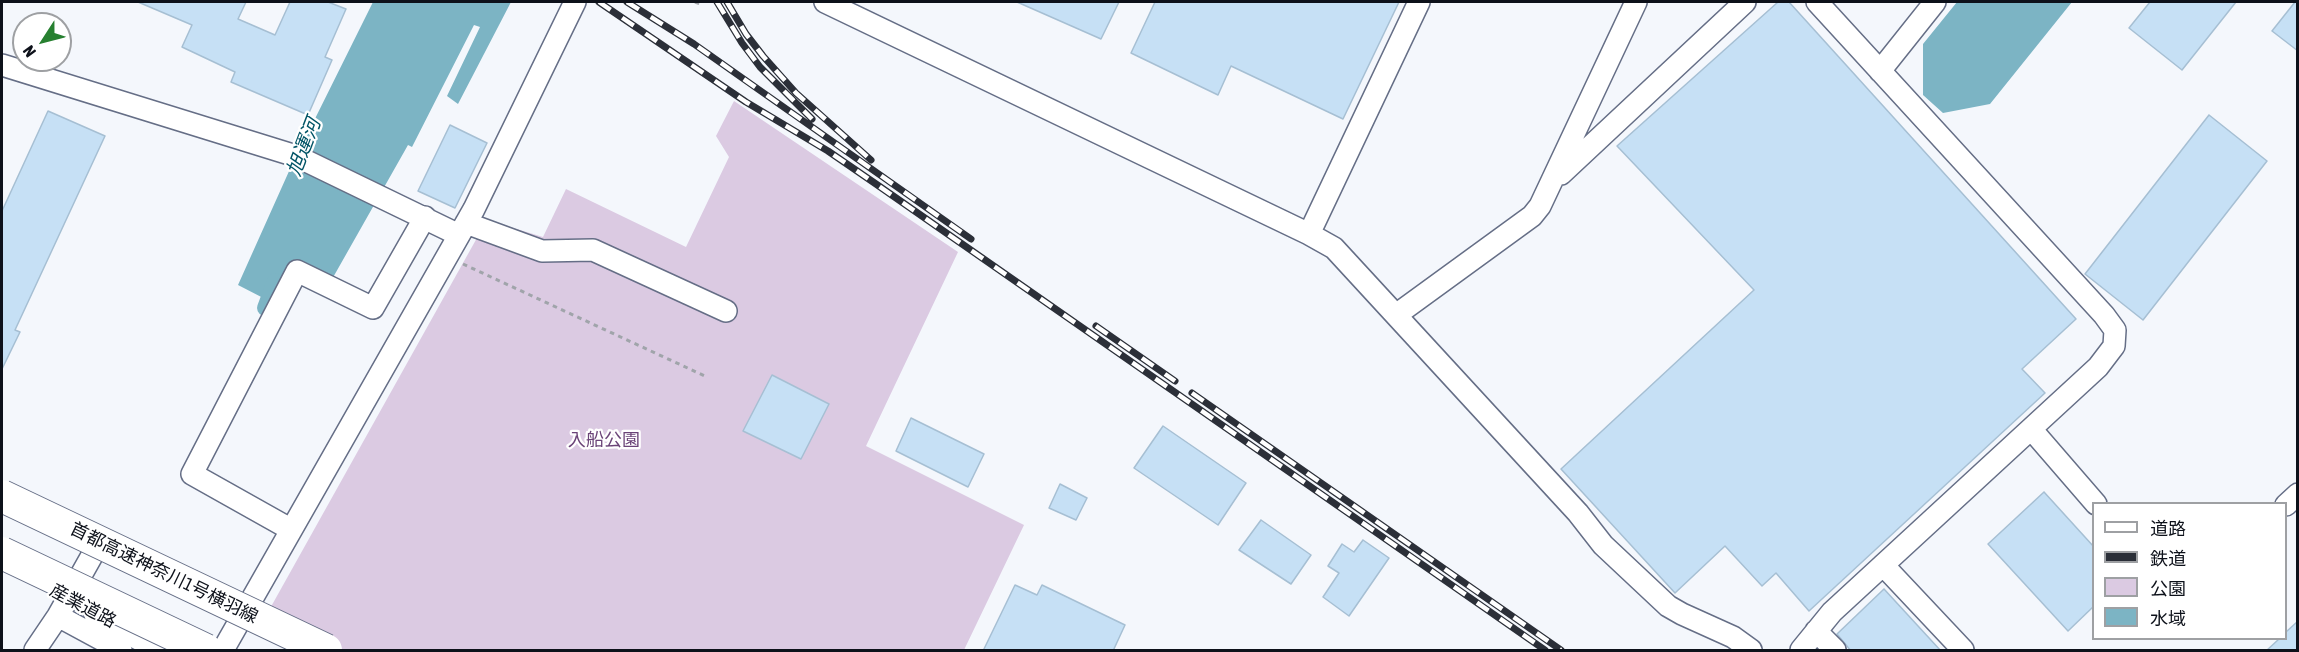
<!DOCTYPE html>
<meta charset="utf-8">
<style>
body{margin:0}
#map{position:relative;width:2299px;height:652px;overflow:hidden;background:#f4f7fc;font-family:"Asap Condensed","Noto Sans JP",sans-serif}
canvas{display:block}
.frame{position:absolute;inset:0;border:3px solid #0d111a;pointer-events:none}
.legend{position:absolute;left:2092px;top:502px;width:195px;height:138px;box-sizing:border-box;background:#fff;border:2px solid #9ea0a3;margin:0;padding:8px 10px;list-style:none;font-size:18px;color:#0d111a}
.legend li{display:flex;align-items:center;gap:12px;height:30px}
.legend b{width:30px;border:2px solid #9ea0a3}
.north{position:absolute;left:12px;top:12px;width:60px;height:60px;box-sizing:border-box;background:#fff;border:2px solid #9ea0a3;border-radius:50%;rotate:234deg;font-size:16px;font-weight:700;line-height:24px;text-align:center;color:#0d111a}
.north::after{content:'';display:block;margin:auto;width:21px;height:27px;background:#278030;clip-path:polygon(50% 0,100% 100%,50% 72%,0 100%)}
</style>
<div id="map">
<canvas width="2299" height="652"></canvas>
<div class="frame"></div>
<ul class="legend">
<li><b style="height:8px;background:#fff"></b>道路</li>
<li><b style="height:8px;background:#2b2f38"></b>鉄道</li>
<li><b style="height:16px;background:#dbcae2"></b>公園</li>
<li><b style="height:16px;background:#7cb4c4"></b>水域</li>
</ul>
<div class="north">N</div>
</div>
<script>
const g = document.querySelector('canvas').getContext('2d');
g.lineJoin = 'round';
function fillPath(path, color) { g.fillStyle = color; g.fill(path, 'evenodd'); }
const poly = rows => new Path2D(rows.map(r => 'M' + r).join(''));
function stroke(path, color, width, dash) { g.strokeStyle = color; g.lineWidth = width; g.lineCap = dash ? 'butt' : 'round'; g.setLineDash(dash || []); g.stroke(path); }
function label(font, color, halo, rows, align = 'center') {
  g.font = font + ' "Asap Condensed","Noto Sans JP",sans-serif'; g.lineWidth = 4.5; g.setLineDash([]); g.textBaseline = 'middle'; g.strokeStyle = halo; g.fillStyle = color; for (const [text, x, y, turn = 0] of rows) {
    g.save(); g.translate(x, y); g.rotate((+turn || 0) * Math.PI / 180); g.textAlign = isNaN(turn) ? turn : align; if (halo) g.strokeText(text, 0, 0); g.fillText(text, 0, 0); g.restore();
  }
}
const green = poly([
 [734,101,958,252,866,446,1024,525,964,650,319,650,263,621,487,220,543,237,566,189,686,247,729,157,716,136]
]);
const water = poly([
 [373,2,511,2,458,104,447,96,480,27,474,25,412,147,408,145,331,281,292,261,271,302,238,285,290,169],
 [1957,2,2072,2,1990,104,1943,113,1923,95,1923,44]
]);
const canal = poly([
 [265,308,275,281]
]);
const building = poly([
 [138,2,246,2,238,19,275,35,290,2,328,2,346,9,325,57,332,60,308,115,231,82,235,72,182,47,192,25,138,2],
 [1017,2,1119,2,1101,39,1017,2],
 [1155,2,1399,2,1343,119,1231,66,1218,95,1131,53,1155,2],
 [1778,2,1789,2,2076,319,2022,369,2045,393,1809,611,1776,573,1762,586,1725,546,1675,593,1561,469,1754,290,1617,146,1778,2],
 [2150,2,2236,2,2182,70,2129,28,2150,2],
 [2295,2,2298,2,2298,51,2272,31,2295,2],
 [48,111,105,136,15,330,20,332,2,369,2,211,48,111],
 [2209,115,2267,161,2143,320,2085,274,2209,115],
 [450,125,487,143,455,208,418,191,450,125],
 [772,375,829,404,801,459,743,431,772,375],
 [911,418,984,454,968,487,896,451,911,418],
 [1163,426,1246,483,1218,525,1134,468,1163,426],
 [1060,484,1087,498,1076,520,1049,508,1060,484],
 [2044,492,2094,547,2094,606,2068,631,1988,544,2044,492],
 [1261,520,1311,555,1291,584,1239,550,1261,520],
 [1363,540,1389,558,1349,616,1323,597,1339,573,1328,566,1342,544,1354,552,1363,540],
 [1015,585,1037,595,1042,585,1125,625,1113,651,983,651,1015,585],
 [1884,589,1941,651,1851,651,1837,634,1884,589],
 [2298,621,2298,651,2266,651,2279,639,2286,639,2286,632,2298,621]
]);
const path = poly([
 [695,2,700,4],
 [463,264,707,377]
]);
const minor = poly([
 [825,2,1309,234,1334,248,1578,513,1603,545,1668,606,1682,614,1733,637,1751,650],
 [2,65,296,156,459,235],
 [1880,71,1935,2],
 [1561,174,1745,2],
 [466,223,542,251,593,250,726,311],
 [1309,234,1419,2],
 [1396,315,1532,216,1540,206,1636,2],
 [2032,430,2096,504],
 [2286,505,2298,494],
 [290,529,192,474,297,271,373,308,425,217],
 [1883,565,1963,650],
 [58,616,121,650],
 [1816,631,1835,650],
 [35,650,58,616,94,552],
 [223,650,474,209,575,2],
 [1801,650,1832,612,2098,367,2114,346,2115,330,2104,315,1817,2]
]);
const major = poly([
 [98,614,165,650]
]);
const rail = poly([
 [599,2,746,102,828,151,876,184,1545,650],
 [627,2,694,44,971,239],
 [717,2,742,43,760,67,812,119],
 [727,2,746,34,763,56,796,93,871,160],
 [1096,326,1175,381],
 [1192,393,1561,650]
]);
const highwayBridge = poly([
 [2,496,326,650],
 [2,553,206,650]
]);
const parkNames = [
 ["入船公園",604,440]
];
const streetNames = [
 ["首都高速神奈川1号横羽線",164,573,26],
 ["産業道路",83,606,28]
];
const waterNames = [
 ["旭運河",304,147,-69]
];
fillPath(green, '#dbcae2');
fillPath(water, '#7cb4c4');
stroke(canal, '#7cb4c4', 16);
fillPath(building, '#c6e0f5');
stroke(building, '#a6bfd3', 1.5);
stroke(minor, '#656e86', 24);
stroke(major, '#656e86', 30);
stroke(path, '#a0a4aa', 3, [4.5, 4.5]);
stroke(minor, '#fff', 21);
stroke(major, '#fff', 27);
stroke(rail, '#2b2f38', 7);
stroke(rail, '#fff', 4.5, [14]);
stroke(highwayBridge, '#656e86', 34, []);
stroke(highwayBridge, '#fff', 32);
label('18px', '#6b4478', '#fff', parkNames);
label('18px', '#0d111a', '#fff', streetNames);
label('italic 20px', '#015466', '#fff', waterNames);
</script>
